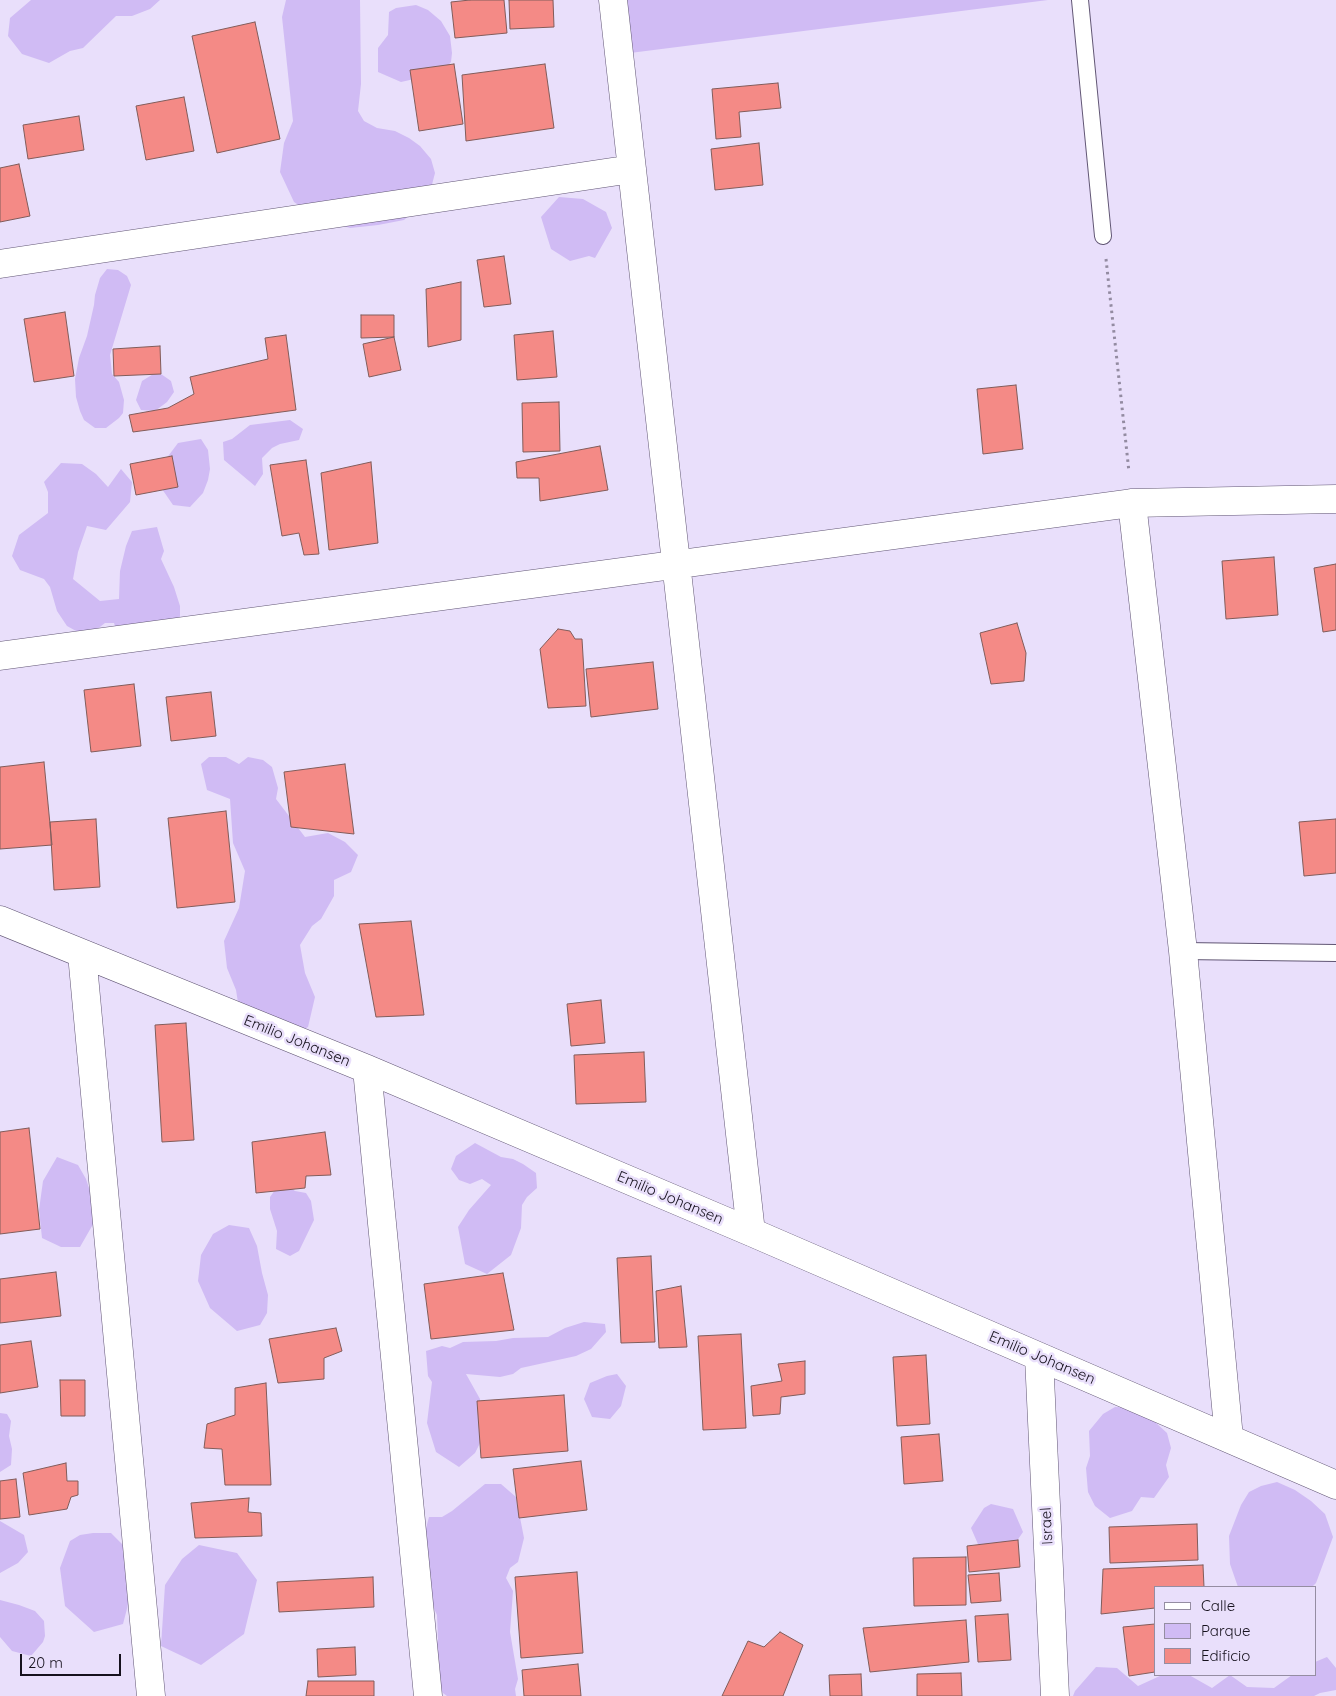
<!DOCTYPE html>
<style>
body{margin:0}
#map{position:relative;width:1336px;height:1696px;overflow:hidden;background:#e9dffb;font-family:Quicksand,sans-serif}
canvas{display:block}
.legend{position:absolute;left:1154px;top:1586px;width:162px;height:90px;box-sizing:border-box;background:#e9dffb;border:1px solid #958da2;margin:0;padding:6px 9px;list-style:none;font-size:15px;color:#16111d}
.legend li{display:flex;align-items:center;gap:10px;height:25px}
.legend b{width:25px;border:1px solid #958da2}
.scale{position:absolute;left:20px;top:1654px;width:101px;height:22px;box-sizing:border-box;border:2px solid #16111d;border-top:0;padding-left:6px;font-size:15px;line-height:18px;white-space:nowrap;color:#16111d;-webkit-text-stroke:4px #e9dffb;paint-order:stroke}
</style>
<div id="map">
<canvas width="1336" height="1696"></canvas>
<ul class="legend">
<li><b style="height:6px;background:#fff"></b>Calle</li>
<li><b style="height:14px;background:#d0bbf4"></b>Parque</li>
<li><b style="height:14px;background:#f48a86"></b>Edificio</li>
</ul>
<div class="scale">20 m</div>
</div>
<script>
const g = document.querySelector('canvas').getContext('2d');
g.lineJoin = 'round';
function fillPath(path, color) { g.fillStyle = color; g.fill(path, 'evenodd'); }
const poly = rows => new Path2D(rows.map(r => 'M' + r).join(''));
function stroke(path, color, width, dash) { g.strokeStyle = color; g.lineWidth = width; g.lineCap = dash ? 'butt' : 'round'; g.setLineDash(dash || []); g.stroke(path); }
function label(font, color, halo, rows, align = 'center') {
  g.font = font + ' Quicksand,sans-serif'; g.lineWidth = 5; g.setLineDash([]); g.textBaseline = 'middle'; g.strokeStyle = halo; g.fillStyle = color; for (const [text, x, y, turn = 0] of rows) {
    g.save(); g.translate(x, y); g.rotate((+turn || 0) * Math.PI / 180); g.textAlign = isNaN(turn) ? turn : align; if (halo) g.strokeText(text, 0, 0); g.fillText(text, 0, 0); g.restore();
  }
}
const green = poly([
 [31,0,160,0,150,9,132,16,116,16,83,48,70,51,49,63,22,54,8,36,10,18],
 [286,0,360,0,361,84,358,111,364,121,377,128,395,131,409,138,420,146,431,159,435,173,429,196,404,220,378,225,350,228,318,218,294,202,280,172,284,143,293,121,282,17],
 [625,0,1048,0,630,53],
 [416,5,428,10,441,21,450,36,452,53,451,62,446,68,423,77,401,82,378,72,378,48,388,35,389,12,396,8],
 [559,197,583,199,606,212,612,228,595,258,589,256,570,261,551,249,541,217],
 [107,269,118,270,127,276,131,285,110,355,112,374,119,382,124,400,123,413,119,418,106,428,95,428,84,420,80,411,76,397,75,379,79,358,87,336,94,305,95,295,100,278],
 [155,373,161,374,171,381,174,392,167,402,155,411,141,410,136,400,142,381],
 [290,420,303,429,299,440,280,444,272,448,262,458,263,474,255,486,224,460,223,442,232,439,250,425],
 [201,439,208,450,210,469,208,480,203,493,190,507,173,505,162,489,163,463,178,443],
 [61,463,82,464,96,474,108,487,121,469,132,482,130,502,106,530,87,526,78,552,73,579,100,601,119,599,120,571,126,546,132,531,157,527,164,551,161,559,174,587,180,606,180,626,117,632,114,623,105,623,87,637,67,626,57,611,50,587,44,579,20,570,12,556,19,535,48,513,48,492,44,482],
 [209,757,226,757,239,764,248,757,263,760,272,767,278,788,276,799,305,837,328,833,345,842,358,855,351,872,334,880,334,896,321,919,312,926,300,945,305,973,315,997,308,1027,292,1036,240,1015,236,990,227,968,224,941,239,908,245,871,233,843,230,799,207,790,201,764],
 [475,1143,501,1157,513,1159,523,1164,536,1173,537,1188,527,1197,522,1205,521,1228,511,1255,487,1274,465,1264,458,1227,469,1210,491,1185,482,1179,470,1184,459,1180,451,1169,456,1156],
 [57,1157,78,1165,86,1179,94,1203,96,1219,80,1247,61,1247,42,1238,39,1210,43,1181],
 [285,1184,295,1191,306,1193,311,1201,314,1220,299,1251,290,1256,276,1249,277,1231,270,1209,270,1197,275,1190],
 [229,1225,249,1228,257,1246,262,1273,268,1295,267,1313,260,1325,237,1331,210,1308,198,1281,201,1255,213,1234],
 [584,1322,605,1324,606,1332,591,1349,576,1356,521,1368,513,1374,500,1377,466,1374,480,1399,481,1441,475,1453,459,1467,436,1452,427,1423,432,1382,428,1376,426,1351,442,1346,450,1348,463,1342,496,1341,513,1338,548,1337,565,1328],
 [617,1374,626,1386,621,1406,610,1419,592,1417,584,1399,590,1383,607,1376],
 [1115,1407,1135,1408,1155,1422,1167,1433,1171,1448,1166,1465,1169,1477,1154,1498,1141,1497,1132,1511,1110,1518,1095,1506,1088,1492,1086,1468,1090,1456,1089,1431,1103,1414],
 [0,1413,7,1414,11,1421,9,1436,12,1449,11,1465,0,1472],
 [1277,1482,1295,1490,1311,1501,1325,1514,1333,1537,1326,1556,1316,1583,1312,1587,1238,1587,1230,1564,1229,1536,1241,1505,1249,1492,1261,1486],
 [485,1484,501,1484,516,1497,524,1538,518,1562,510,1568,506,1578,513,1591,510,1632,518,1679,515,1689,516,1696,447,1696,443,1693,431,1671,438,1639,437,1615,430,1600,425,1532,429,1517,442,1517,452,1511],
 [991,1504,1013,1509,1023,1532,1010,1551,981,1551,971,1528,984,1508],
 [0,1521,24,1535,28,1552,18,1563,0,1573],
 [93,1533,111,1533,125,1547,136,1574,123,1624,94,1632,65,1606,60,1568,70,1541,80,1535],
 [199,1545,237,1553,257,1580,244,1634,201,1665,161,1646,165,1585,182,1559],
 [0,1600,19,1605,35,1611,44,1621,45,1636,43,1642,31,1656,12,1651,0,1637],
 [1327,1657,1336,1668,1336,1690,1320,1693,1314,1696,1073,1696,1075,1691,1096,1667,1117,1668,1138,1686,1162,1675,1189,1675,1212,1688,1230,1675,1247,1687,1274,1688,1292,1675,1315,1675,1315,1662]
]);
const building = poly([
 [470,0,504,0,507,33,455,38,451,2,470,0],
 [509,0,553,0,554,27,510,29,509,0],
 [255,22,280,139,217,153,192,36,255,22],
 [454,64,463,124,419,131,410,70,454,64],
 [545,64,554,128,466,141,462,75,545,64],
 [778,83,781,108,739,112,741,137,716,139,712,89,778,83],
 [184,97,194,151,146,160,136,106,184,97],
 [79,116,84,150,28,159,23,125,79,116],
 [759,143,763,185,715,190,711,149,759,143],
 [19,164,30,216,0,222,0,168,19,164],
 [504,256,511,304,484,307,477,260,504,256],
 [461,282,461,340,428,347,426,289,461,282],
 [65,312,74,376,34,382,24,319,65,312],
 [361,315,394,315,394,337,361,338,361,315],
 [553,331,557,377,517,380,514,335,553,331],
 [286,335,296,410,133,432,129,415,168,408,194,394,190,377,268,359,265,338,286,335],
 [394,337,401,370,369,377,363,344,394,337],
 [160,346,161,374,114,376,113,349,160,346],
 [1016,385,1023,449,983,454,977,389,1016,385],
 [559,402,560,451,523,452,522,403,559,402],
 [600,446,608,490,540,501,539,478,517,478,516,462,600,446],
 [172,456,178,487,136,495,130,464,172,456],
 [306,460,319,554,304,555,299,533,282,536,270,465,306,460],
 [371,462,378,543,329,550,321,473,371,462],
 [1274,557,1278,615,1226,619,1222,561,1274,557],
 [1336,564,1336,630,1323,632,1314,568,1336,564],
 [1017,623,1026,653,1024,681,991,684,980,633,1017,623],
 [558,629,570,631,575,639,582,639,586,706,548,708,540,649,558,629],
 [653,662,658,709,591,717,586,669,653,662],
 [134,684,141,746,91,752,84,690,134,684],
 [211,692,216,736,171,741,166,697,211,692],
 [44,762,52,845,0,849,0,767,44,762],
 [345,764,354,834,291,827,284,772,345,764],
 [226,811,235,902,177,908,168,818,226,811],
 [96,819,100,887,54,890,50,822,96,819],
 [1336,819,1336,873,1304,876,1299,822,1336,819],
 [411,921,424,1015,376,1017,359,924,411,921],
 [601,1000,605,1043,571,1046,567,1004,601,1000],
 [186,1023,194,1140,162,1142,155,1025,186,1023],
 [644,1052,646,1102,576,1104,574,1055,644,1052],
 [29,1128,40,1229,0,1234,0,1132,29,1128],
 [325,1132,331,1175,306,1176,305,1188,256,1193,252,1142,325,1132],
 [651,1256,655,1342,621,1343,617,1258,651,1256],
 [56,1272,61,1316,0,1323,0,1279,56,1272],
 [503,1273,514,1330,431,1339,424,1284,503,1273],
 [681,1286,687,1347,659,1348,656,1291,681,1286],
 [336,1328,342,1351,324,1358,324,1379,278,1383,269,1339,336,1328],
 [741,1334,746,1428,703,1430,698,1336,741,1334],
 [31,1341,38,1387,0,1393,0,1345,31,1341],
 [926,1355,930,1424,897,1426,893,1357,926,1355],
 [805,1361,805,1394,781,1397,780,1414,753,1416,751,1386,782,1381,778,1364,805,1361],
 [60,1380,85,1380,85,1416,61,1416,60,1380],
 [266,1383,271,1485,225,1485,222,1449,204,1448,207,1424,235,1415,235,1388,266,1383],
 [564,1395,568,1451,481,1458,477,1401,564,1395],
 [939,1434,943,1481,904,1484,901,1437,939,1434],
 [581,1461,587,1510,519,1518,513,1469,581,1461],
 [66,1463,67,1481,78,1481,78,1495,71,1497,67,1509,29,1515,23,1473,66,1463],
 [16,1479,20,1517,0,1519,0,1481,16,1479],
 [249,1498,248,1512,261,1513,262,1536,195,1538,191,1503,249,1498],
 [1197,1524,1198,1560,1110,1563,1109,1527,1197,1524],
 [1018,1540,1020,1567,969,1572,967,1546,1018,1540],
 [966,1557,966,1605,914,1606,913,1558,966,1557],
 [1203,1565,1204,1587,1155,1587,1155,1608,1101,1614,1103,1569,1203,1565],
 [577,1572,583,1653,521,1658,515,1577,577,1572],
 [999,1573,1001,1601,971,1603,968,1575,999,1573],
 [373,1577,374,1607,279,1612,277,1582,373,1577],
 [1008,1614,1011,1660,978,1662,975,1616,1008,1614],
 [966,1620,969,1662,870,1672,863,1628,966,1620],
 [1155,1624,1155,1672,1129,1676,1123,1627,1155,1624],
 [780,1632,803,1645,783,1696,722,1696,748,1641,764,1647,780,1632],
 [355,1647,356,1675,318,1677,317,1649,355,1647],
 [578,1664,581,1696,524,1696,522,1670,578,1664],
 [961,1673,962,1696,917,1696,917,1674,961,1673],
 [861,1674,862,1696,830,1696,829,1675,861,1674],
 [308,1681,374,1681,374,1696,306,1696,308,1681]
]);
const path = poly([
 [1106,259,1129,472]
]);
const service = poly([
 [1080,0,1103,236],
 [1183,951,1336,953]
]);
const minor = poly([
 [613,0,751,1232],
 [0,264,632,169],
 [1132,503,1183,951,1229,1438],
 [0,656,1132,503,1336,499],
 [0,920,367,1069,751,1232,1336,1485],
 [82,954,151,1696],
 [367,1069,428,1696],
 [1039,1357,1055,1696]
]);
const streetNames = [
 ["Emilio Johansen",297,1041,22],
 ["Emilio Johansen",670,1198,23],
 ["Emilio Johansen",1042,1358,23],
 ["Israel",1047,1526,-93]
];
fillPath(green, '#d0bbf4');
fillPath(building, '#f48a86');
stroke(building, '#815c5a', 1);
stroke(service, '#615674', 18);
stroke(minor, '#615674', 29);
stroke(path, '#938ba1', 3, [2.5, 4]);
stroke(service, '#fff', 16);
stroke(minor, '#fff', 28);
label('15px', '#16111d', '#e9dffb', streetNames);
</script>
